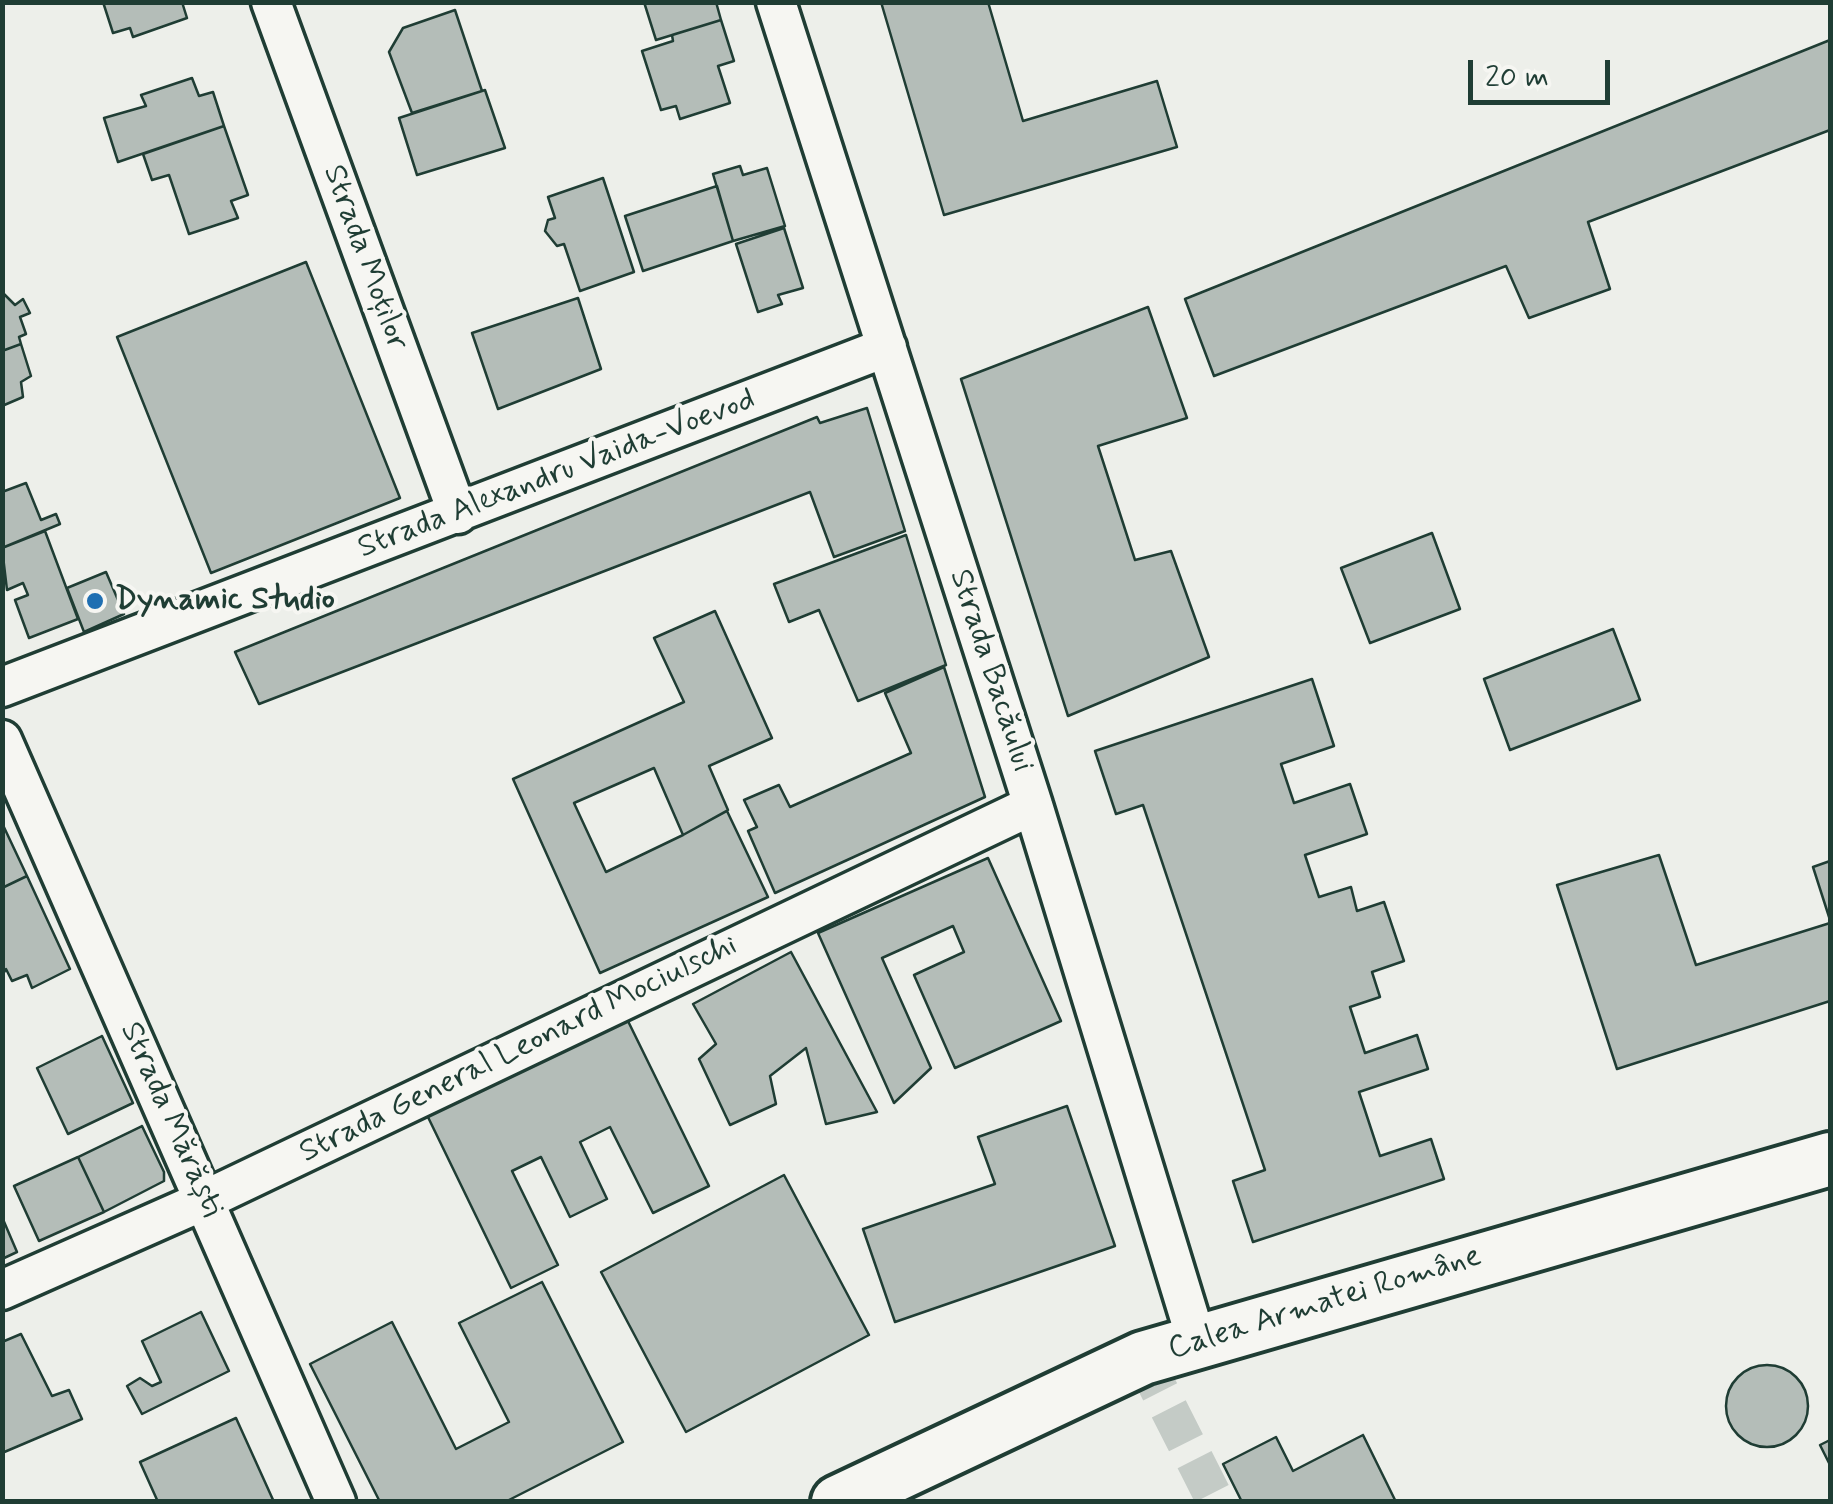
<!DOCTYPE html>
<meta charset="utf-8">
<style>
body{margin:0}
#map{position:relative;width:1833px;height:1504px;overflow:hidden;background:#edefea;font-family:Mynerve,sans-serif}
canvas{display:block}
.frame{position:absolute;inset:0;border:5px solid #1f3d34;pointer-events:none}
.scale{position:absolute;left:1468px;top:60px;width:142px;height:45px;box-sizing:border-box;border:5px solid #1f3d34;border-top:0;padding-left:12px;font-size:30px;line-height:35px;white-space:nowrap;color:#1f3d34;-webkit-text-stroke:8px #f6f6f2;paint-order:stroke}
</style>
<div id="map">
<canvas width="1833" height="1504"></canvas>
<div class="frame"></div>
<div class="scale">20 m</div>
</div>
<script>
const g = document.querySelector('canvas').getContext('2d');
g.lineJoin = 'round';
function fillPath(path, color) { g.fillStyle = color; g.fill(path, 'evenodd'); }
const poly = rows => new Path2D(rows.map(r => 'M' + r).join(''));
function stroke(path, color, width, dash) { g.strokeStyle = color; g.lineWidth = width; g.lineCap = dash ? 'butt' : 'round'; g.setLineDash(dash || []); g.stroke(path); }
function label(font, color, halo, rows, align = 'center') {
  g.font = font + ' Mynerve,sans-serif'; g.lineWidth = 8; g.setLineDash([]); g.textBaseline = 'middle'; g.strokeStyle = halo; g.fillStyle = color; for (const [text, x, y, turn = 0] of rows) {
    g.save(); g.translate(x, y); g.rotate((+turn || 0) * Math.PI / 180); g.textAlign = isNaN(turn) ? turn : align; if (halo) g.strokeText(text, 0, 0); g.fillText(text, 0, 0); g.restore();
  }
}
const building = poly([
 [103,2,182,2,187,18,133,37,130,28,113,33,103,2],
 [644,2,716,2,721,20,656,40,644,2],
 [881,2,988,2,1023,121,1157,81,1177,147,944,215,881,2],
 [455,10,482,91,412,113,389,52,403,28,455,10],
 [721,20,734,61,718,66,730,103,680,119,676,106,661,110,642,51,673,41,672,35,721,20],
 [1830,40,1830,130,1588,222,1610,289,1529,318,1506,266,1214,376,1185,299,1830,40],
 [192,78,199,96,213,92,224,126,118,162,104,118,146,106,141,95,192,78],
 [485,90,505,148,417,175,399,118,485,90],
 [224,126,248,195,231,201,238,218,189,234,169,175,152,180,143,154,224,126],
 [740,166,743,175,767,168,785,226,733,241,713,174,740,166],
 [603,178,634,272,580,291,564,244,557,246,545,231,548,220,555,218,548,197,603,178],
 [717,186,733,241,643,271,625,216,717,186],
 [784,228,803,288,778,295,782,304,758,312,736,244,784,228],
 [306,262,400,498,211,573,117,337,306,262],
 [2,292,15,305,23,299,30,313,20,317,26,334,19,337,21,344,2,351,2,292],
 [578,298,601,369,498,409,472,333,578,298],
 [1148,307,1187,418,1098,446,1135,560,1171,551,1209,657,1068,716,961,379,1148,307],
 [21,344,31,376,21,382,23,397,2,406,2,351,21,344],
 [867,408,905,531,834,557,810,492,259,704,235,652,817,417,820,423,867,408],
 [26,483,41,520,56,514,60,524,2,548,2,492,26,483],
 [45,531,78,619,29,638,15,600,28,595,23,583,7,590,2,548,45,531],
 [1432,533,1460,609,1370,643,1341,568,1432,533],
 [906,535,946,665,858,701,819,610,789,622,774,584,906,535],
 [106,572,124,614,84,632,67,588,106,572],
 [715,611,772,738,709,766,728,810,683,835,727,811,768,897,600,973,513,779,684,702,654,638,715,611],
 [654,768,683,835,606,872,574,803,654,768],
 [1613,629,1640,700,1510,750,1484,679,1613,629],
 [944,667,985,797,775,893,748,831,757,827,744,800,779,785,790,807,911,753,885,693,944,667],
 [1312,679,1334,746,1281,764,1294,803,1350,784,1367,834,1305,855,1319,897,1351,887,1357,911,1384,902,1404,961,1372,972,1380,997,1350,1007,1365,1053,1417,1035,1428,1069,1359,1092,1380,1156,1431,1139,1444,1179,1253,1242,1233,1181,1265,1170,1143,805,1116,814,1095,751,1312,679],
 [2,823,27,876,2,888,2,823],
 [1659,855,1696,965,1830,923,1830,1001,1617,1069,1557,885,1659,855],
 [988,858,1061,1021,955,1068,914,975,964,952,953,926,882,958,931,1068,894,1103,818,933,988,858],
 [1830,861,1830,920,1813,867,1830,861],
 [27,876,70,969,32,988,27,975,12,981,6,969,2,976,2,888,27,876],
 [791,952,877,1112,826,1124,806,1048,770,1076,776,1104,730,1125,699,1059,716,1044,693,1004,791,952],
 [626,1017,709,1186,653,1213,610,1127,580,1142,607,1199,570,1217,541,1157,512,1171,558,1265,511,1288,426,1113,626,1017],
 [102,1036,133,1103,68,1134,37,1068,102,1036],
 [1067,1106,1115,1246,895,1322,863,1229,995,1184,978,1137,1067,1106],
 [142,1126,164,1172,164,1181,104,1212,78,1157,142,1126],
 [78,1157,104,1212,39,1241,14,1186,78,1157],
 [784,1175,869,1335,686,1432,601,1272,784,1175],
 [2,1217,17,1252,2,1259,2,1217],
 [542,1282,623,1442,505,1502,380,1502,310,1364,392,1322,456,1449,509,1422,459,1323,542,1282],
 [201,1312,229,1371,142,1414,127,1386,140,1378,152,1386,161,1382,142,1341,201,1312],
 [21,1334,52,1396,69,1390,82,1419,2,1453,2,1342,21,1334],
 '1726 1406a41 41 0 1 1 82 0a41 41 0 1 1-82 0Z',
 [236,1418,274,1502,158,1502,140,1462,236,1418],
 [1363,1435,1396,1502,1242,1502,1223,1464,1276,1437,1293,1471,1363,1435],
 [1830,1440,1830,1465,1820,1445,1830,1440]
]);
const streetTunnel = poly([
 [1143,1358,1216,1502]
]);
const street = poly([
 [271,2,458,514],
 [776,2,1033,805,1197,1342],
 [2,687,887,347],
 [2,740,336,1502],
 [2,1290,205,1200,1033,805]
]);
const secondary = poly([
 [838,1502,1143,1358,1830,1159]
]);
const markers = [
 [95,601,10,"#1f6fb2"]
];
const streetNames = [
 ["Strada Moților",364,258,70],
 ["Strada Alexandru Vaida-Voevod",557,475,-21],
 ["Strada Bacăului",990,671,72],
 ["Strada General Leonard Mociulschi",519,1050,-26],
 ["Strada Mărăști",170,1120,66],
 ["Calea Armatei Române",1325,1304,-17]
];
const poiNames = [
 ["Dynamic Studio",115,601]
];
fillPath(building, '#b4bdb8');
stroke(building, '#1f3d34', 2.5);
stroke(streetTunnel, '#c4cbc6', 38, [38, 19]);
stroke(street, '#1f3d34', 45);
stroke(secondary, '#1f3d34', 60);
stroke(street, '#f6f6f2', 38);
stroke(secondary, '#f6f6f2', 52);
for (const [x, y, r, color] of markers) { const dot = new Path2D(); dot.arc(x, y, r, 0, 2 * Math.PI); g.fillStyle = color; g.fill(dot); stroke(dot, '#f6f6f2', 4); }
label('32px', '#1f3d34', '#f6f6f2', streetNames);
label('bold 32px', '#1f3d34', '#f6f6f2', poiNames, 'left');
</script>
